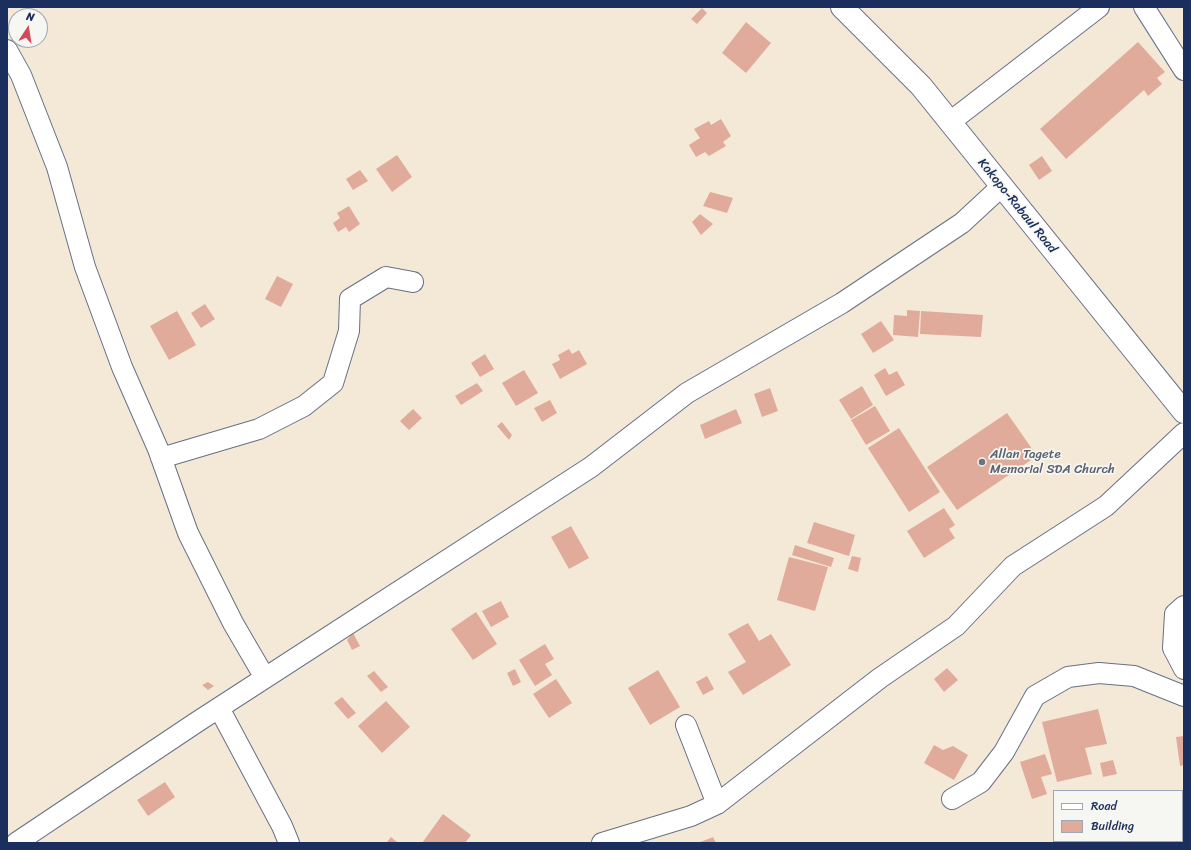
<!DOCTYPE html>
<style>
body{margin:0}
#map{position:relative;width:1191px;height:850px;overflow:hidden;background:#f4e9d6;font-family:Sriracha,sans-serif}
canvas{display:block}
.frame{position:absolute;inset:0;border:8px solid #1b2f5e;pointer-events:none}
.legend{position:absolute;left:1053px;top:790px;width:130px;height:52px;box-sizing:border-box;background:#f6f6f2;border:1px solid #9ea6b7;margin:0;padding:5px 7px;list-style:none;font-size:12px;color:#1b2f5e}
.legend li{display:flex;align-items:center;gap:8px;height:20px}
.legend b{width:20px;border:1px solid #9ea6b7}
.north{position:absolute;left:8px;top:8px;width:40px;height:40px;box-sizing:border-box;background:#f6f6f2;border:1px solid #9ea6b7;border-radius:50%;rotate:12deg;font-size:11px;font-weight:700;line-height:16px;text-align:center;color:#1b2f5e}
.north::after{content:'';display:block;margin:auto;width:14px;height:18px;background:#d1495b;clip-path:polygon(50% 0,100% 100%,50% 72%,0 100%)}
</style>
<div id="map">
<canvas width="1191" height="850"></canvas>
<div class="frame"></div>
<ul class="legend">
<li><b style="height:5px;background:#fff"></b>Road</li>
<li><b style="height:11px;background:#e1ab9c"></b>Building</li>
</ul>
<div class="north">N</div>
</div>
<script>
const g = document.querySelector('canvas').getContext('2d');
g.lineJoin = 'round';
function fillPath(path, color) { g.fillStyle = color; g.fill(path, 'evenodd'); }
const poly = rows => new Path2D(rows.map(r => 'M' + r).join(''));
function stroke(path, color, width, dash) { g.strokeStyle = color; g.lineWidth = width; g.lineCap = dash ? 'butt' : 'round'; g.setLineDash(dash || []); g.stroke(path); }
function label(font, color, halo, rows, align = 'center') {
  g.font = font + ' Sriracha,sans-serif'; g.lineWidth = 3.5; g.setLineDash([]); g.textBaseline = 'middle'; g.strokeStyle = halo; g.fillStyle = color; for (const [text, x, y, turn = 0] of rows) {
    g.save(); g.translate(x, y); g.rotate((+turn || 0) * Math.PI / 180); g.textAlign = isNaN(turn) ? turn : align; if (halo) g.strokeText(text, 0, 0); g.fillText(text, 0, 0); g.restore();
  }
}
const building = poly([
 [702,8,707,13,697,24,691,19],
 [746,22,771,43,746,73,722,53],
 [1138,42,1165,72,1157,78,1162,84,1148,96,1144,90,1066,159,1040,129],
 [721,119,731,136,723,142,726,146,709,156,705,152,696,157,689,145,700,138,694,129,709,121,711,125],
 [397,155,412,177,392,192,376,169],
 [1042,156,1052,171,1039,180,1029,165],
 [360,170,368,181,353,190,346,179],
 [710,192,733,198,727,213,703,206],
 [349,206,360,224,349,232,346,227,338,232,333,223,340,218,337,213],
 [700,214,713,224,701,235,692,222],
 [277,276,293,284,281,307,265,299],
 [205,304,215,319,201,328,191,313],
 [907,310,920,311,918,337,893,335,894,315,907,316],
 [177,311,196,345,169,360,150,326],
 [921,311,983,315,981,337,920,334],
 [881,321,894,340,873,353,861,334],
 [569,349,572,354,579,350,587,364,560,379,552,364,560,360,558,355],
 [485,354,494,369,480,377,471,363],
 [885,368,889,375,897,371,905,385,886,396,874,375],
 [524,370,538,393,516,406,502,383],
 [477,383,483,391,461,405,455,396],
 [862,386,873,405,851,419,839,400],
 [770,388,778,411,762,417,754,394],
 [550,400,557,413,542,422,534,408],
 [875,406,890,431,866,445,851,420],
 [413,409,422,418,409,430,400,421],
 [736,409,742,423,705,439,700,425],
 [1007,413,1037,456,957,510,927,467],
 [502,422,512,435,509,440,497,426],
 [899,428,940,492,909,512,868,448],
 [944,508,955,525,949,529,955,538,924,558,907,531],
 [814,522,855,535,849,556,807,543],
 [571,526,589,558,569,569,551,537],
 [795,545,834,558,831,567,792,555],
 [852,556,861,558,858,572,848,569],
 [789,557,828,567,815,611,777,600],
 [501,601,509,617,491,627,482,611],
 [476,612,497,644,473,660,451,629],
 [748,623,759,641,771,634,791,665,743,695,728,672,746,662,728,634],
 [353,633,360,646,352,650,347,640],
 [545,644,554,659,545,664,552,675,535,686,519,660],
 [947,668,958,680,944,692,934,679],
 [515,669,521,682,513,686,507,673],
 [658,670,680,707,650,725,628,688],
 [374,671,388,687,381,692,367,676],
 [707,676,714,689,703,695,696,682],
 [556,679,572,703,549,718,533,694],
 [208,682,214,686,208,690,202,685],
 [342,697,356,713,348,719,334,703],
 [386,701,410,727,382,753,358,726],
 [1098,709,1107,744,1085,748,1092,774,1057,782,1042,722],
 [1184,736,1184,765,1180,766,1176,737],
 [934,745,943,750,953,746,968,755,954,780,924,763],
 [1045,754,1052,774,1041,777,1047,794,1032,799,1020,762],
 [1113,760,1117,774,1103,777,1100,763],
 [165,782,175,797,148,816,137,800],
 [443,814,471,835,465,843,422,843],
 [391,837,398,843,386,843],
 [713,837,716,843,698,843]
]);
const street = poly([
 [1144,7,1184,70],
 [7,50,21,75,57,167,85,267,122,367,158,449,188,533,233,623,265,678],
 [950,122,1099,7],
 [161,458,259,429,304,406,333,383,349,331,350,299,386,277,413,282],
 [1184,606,1175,614,1173,648,1184,669],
 [219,708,282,826,289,843],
 [686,725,717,804],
 [952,799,981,782,1004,752,1035,696,1068,677,1099,673,1134,676,1184,696],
 [16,843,197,722,591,467,687,393,842,303,962,223,1002,186],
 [602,843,691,816,717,804,880,678,956,626,1013,566,1106,506,1184,433]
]);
const primary = poly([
 [842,7,921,86,1184,412]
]);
const markers = [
 [982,462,4,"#6b7280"]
];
const streetNames = [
 ["Kokopo-Rabaul Road",1017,206,51]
];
const worshipNames = [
 ["Allan Tagete",990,455],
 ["Memorial SDA Church",990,470]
];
fillPath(building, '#e1ab9c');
stroke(street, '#677088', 22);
stroke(primary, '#677088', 24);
stroke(street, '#fff', 20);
stroke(primary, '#fff', 22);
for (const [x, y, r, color] of markers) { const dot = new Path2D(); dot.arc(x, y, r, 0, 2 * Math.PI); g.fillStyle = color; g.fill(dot); stroke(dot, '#f6f6f2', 1.5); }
label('13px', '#1b2f5e', '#f6f6f2', streetNames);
label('13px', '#5b616d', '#f6f6f2', worshipNames, 'left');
</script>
